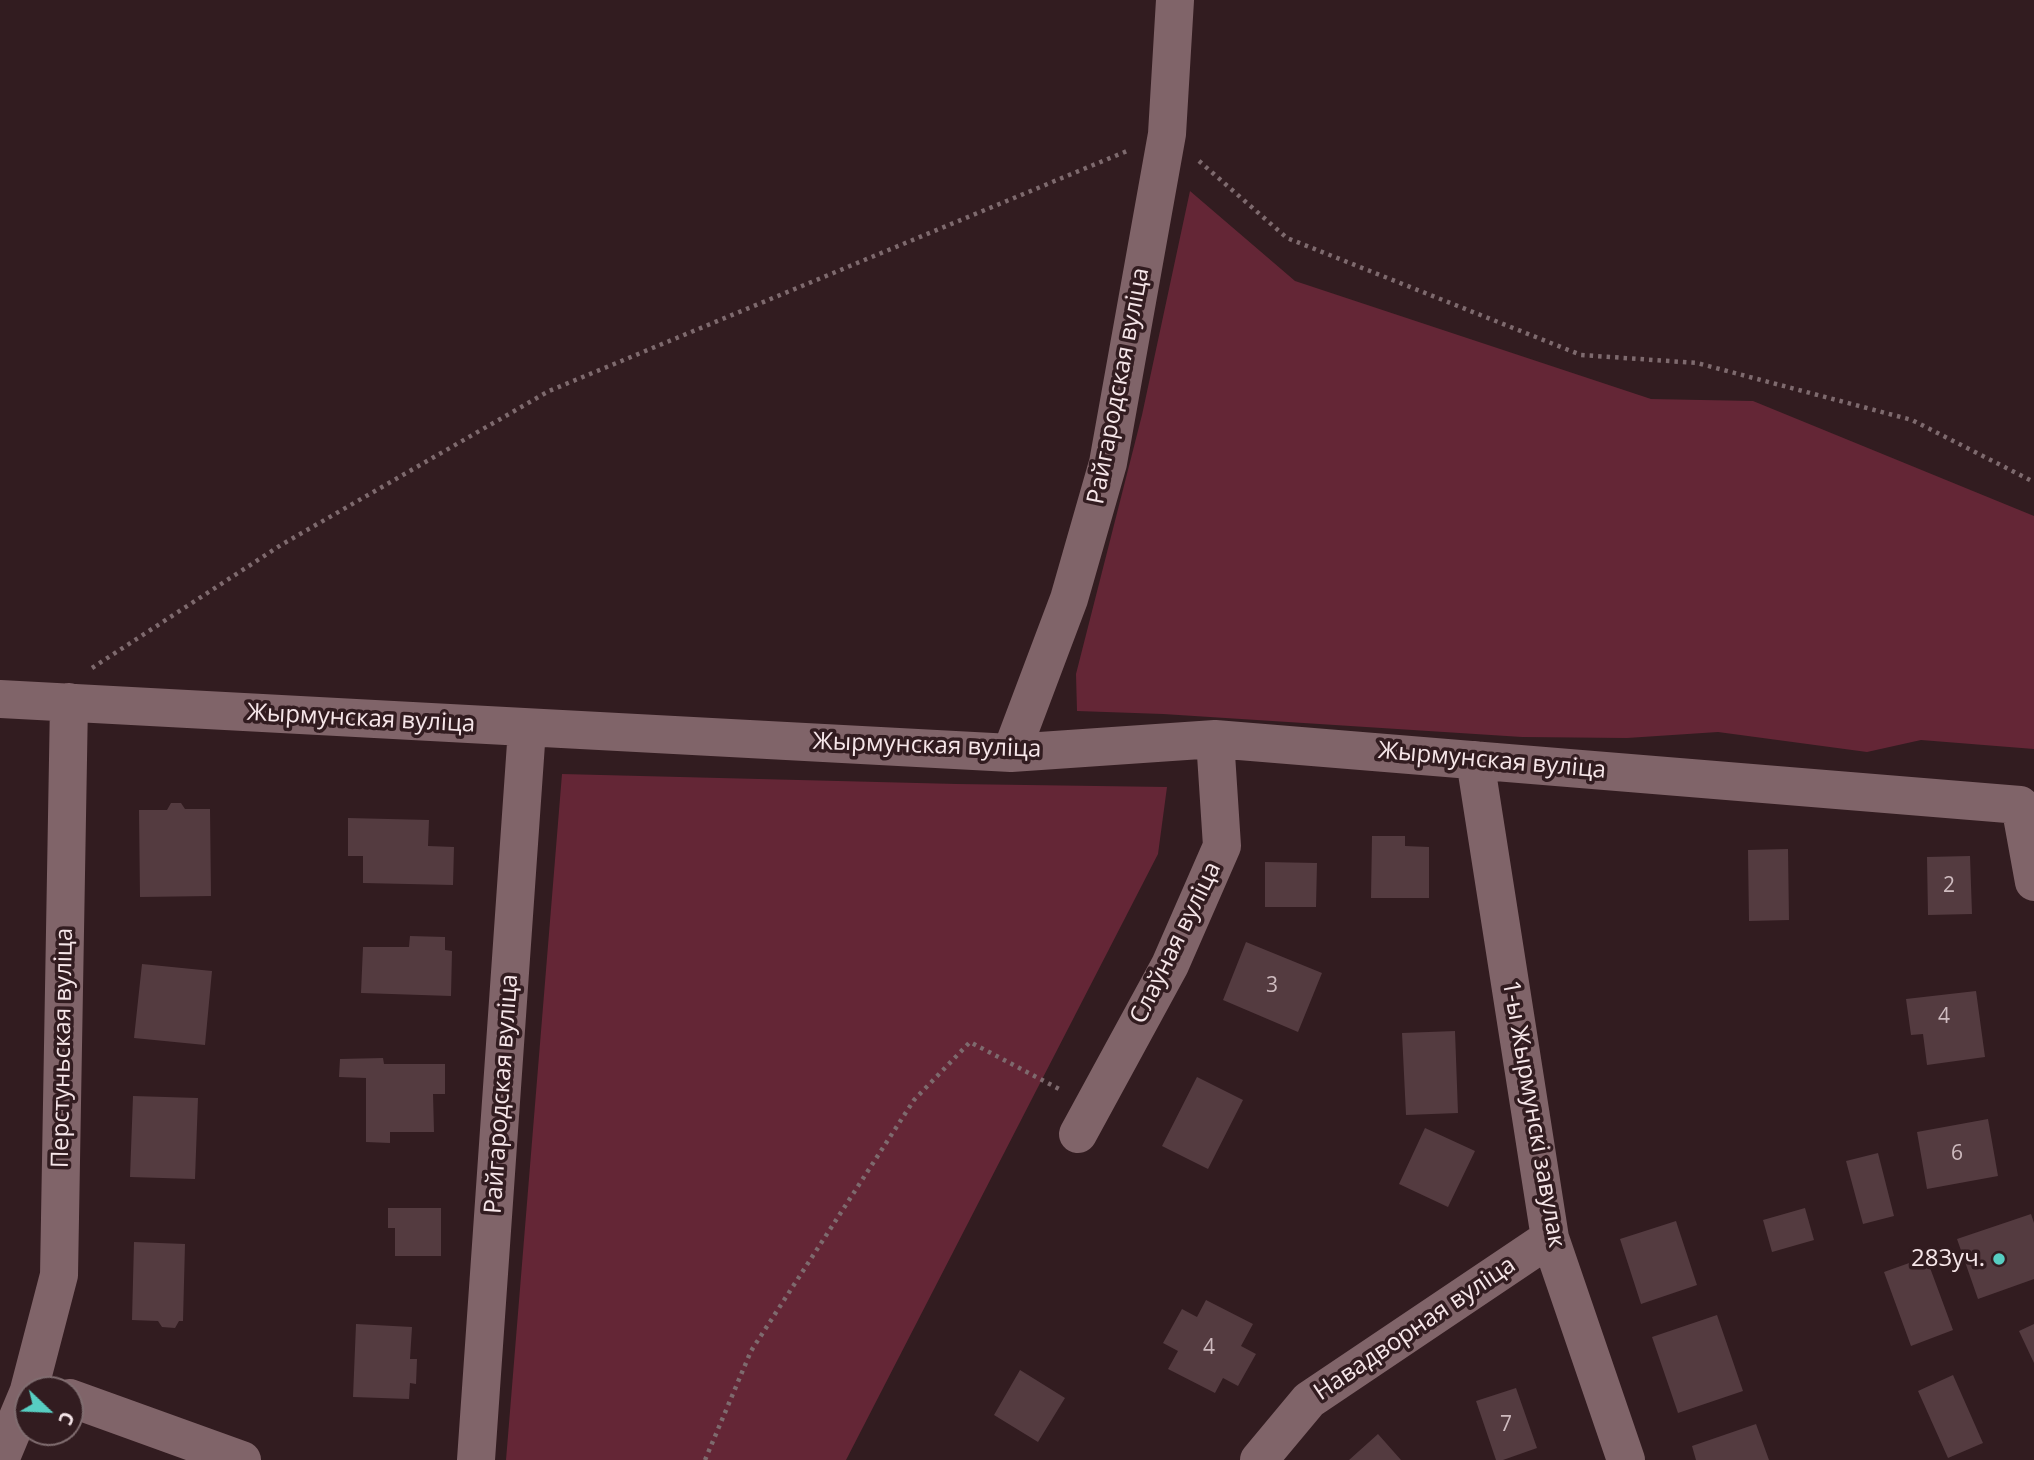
<!DOCTYPE html>
<meta charset="utf-8">
<style>
body{margin:0}
#map{position:relative;width:2034px;height:1460px;overflow:hidden;background:#321c20;font-family:"Open Sans",sans-serif}
canvas{display:block}
.north{position:absolute;left:14px;top:1376px;width:70px;height:70px;box-sizing:border-box;background:#321c20;border:2px solid #806d70;border-radius:50%;rotate:113deg;font-size:19px;font-weight:700;line-height:28px;text-align:center;color:#f6e6e9}
.north::after{content:'';display:block;margin:auto;width:24px;height:32px;background:#57cec2;clip-path:polygon(50% 0,100% 100%,50% 72%,0 100%)}
</style>
<div id="map">
<canvas width="2034" height="1460"></canvas>
<div class="north">С</div>
</div>
<script>
const g = document.querySelector('canvas').getContext('2d');
g.lineJoin = 'round';
function fillPath(path, color) { g.fillStyle = color; g.fill(path, 'evenodd'); }
const poly = rows => new Path2D(rows.map(r => 'M' + r).join(''));
function stroke(path, color, width, dash) { g.strokeStyle = color; g.lineWidth = width; g.lineCap = dash ? 'butt' : 'round'; g.setLineDash(dash || []); g.stroke(path); }
function label(font, color, halo, rows, align = 'center') {
  g.font = font + ' "Open Sans",sans-serif'; g.lineWidth = 7; g.setLineDash([]); g.textBaseline = 'middle'; g.strokeStyle = halo; g.fillStyle = color; for (const [text, x, y, turn = 0] of rows) {
    g.save(); g.translate(x, y); g.rotate((+turn || 0) * Math.PI / 180); g.textAlign = isNaN(turn) ? turn : align; if (halo) g.strokeText(text, 0, 0); g.fillText(text, 0, 0); g.restore();
  }
}
const green = poly([
 [1190,191,1295,281,1651,399,1753,401,2034,516,2034,749,1921,740,1867,752,1718,732,1627,738,1522,737,1163,714,1077,711,1076,674,1142,415],
 [562,774,957,784,1167,787,1158,854,846,1460,506,1460]
]);
const building = poly([
 [171,803,181,803,185,809,210,809,211,896,140,897,139,810,167,810],
 [348,818,429,820,428,846,454,847,453,885,363,883,363,856,348,856],
 [1372,836,1405,836,1405,846,1429,847,1429,898,1371,898],
 [1788,849,1789,920,1749,921,1748,850],
 [1970,856,1972,914,1928,915,1927,857],
 [1265,862,1317,863,1316,907,1265,907],
 [410,936,445,937,445,950,452,951,451,996,361,993,363,947,409,947],
 [1246,942,1322,973,1298,1032,1223,1000],
 [142,964,212,971,205,1045,134,1038],
 [1976,991,1985,1057,1927,1065,1923,1034,1911,1035,1906,999],
 [1455,1031,1458,1113,1406,1115,1402,1033],
 [383,1058,384,1064,445,1064,445,1094,433,1094,434,1132,390,1132,390,1143,366,1142,366,1078,339,1077,340,1059],
 [1197,1077,1243,1100,1208,1169,1162,1146],
 [133,1096,198,1098,195,1179,130,1177],
 [1988,1119,1998,1176,1927,1189,1917,1132],
 [1425,1128,1475,1151,1448,1207,1399,1184],
 [1878,1153,1894,1216,1863,1224,1846,1161],
 [388,1208,441,1208,441,1256,395,1256,395,1228,388,1228],
 [1805,1208,1814,1240,1772,1252,1763,1220],
 [2031,1214,2034,1223,2034,1279,1978,1299,1957,1239],
 [1676,1221,1697,1285,1641,1304,1620,1239],
 [134,1242,185,1244,183,1321,179,1321,175,1328,162,1327,158,1321,132,1320],
 [1926,1257,1953,1330,1911,1346,1884,1272],
 [1206,1300,1253,1324,1241,1346,1256,1354,1238,1386,1223,1378,1215,1393,1168,1369,1178,1351,1163,1343,1182,1309,1197,1317],
 [1717,1315,1743,1391,1678,1413,1652,1337],
 [356,1324,412,1327,410,1359,417,1359,416,1384,410,1383,409,1399,353,1397],
 [2034,1324,2034,1363,2019,1331],
 [1020,1370,1065,1398,1038,1442,994,1415],
 [1953,1375,1983,1443,1948,1458,1918,1391],
 [1516,1388,1537,1448,1503,1460,1496,1460,1476,1401],
 [1756,1424,1769,1460,1696,1460,1692,1446],
 [1378,1434,1401,1460,1349,1460]
]);
const path = poly([
 [1199,161,1287,238,1581,355,1697,363,1912,420,2034,482],
 [92,668,281,545,549,391,1127,151],
 [705,1460,751,1351,914,1100,970,1042,1061,1090]
]);
const minor = poly([
 [0,699,1011,753,1215,739,2020,805,2034,882],
 [1011,753,1069,599,1108,463,1167,134,1175,0],
 [1475,760,1550,1238,1626,1460],
 [1078,1134,1170,965,1222,846,1215,739],
 [29,1390,59,1275,69,702],
 [70,1398,242,1460],
 [0,1460,28,1393],
 [476,1460,527,729],
 [1259,1460,1309,1400,1550,1238]
]);
const markers = [
 [1999,1259,7,"#57cec2"]
];
const numberNames = [
 ["2",1949,886],
 ["3",1272,986],
 ["4",1944,1017],
 ["6",1957,1154],
 ["4",1209,1348],
 ["7",1506,1425]
];
const streetNames = [
 ["Райгародская вуліца",1119,386,-79],
 ["Жырмунская вуліца",361,719,3],
 ["Жырмунская вуліца",927,746,2],
 ["Жырмунская вуліца",1492,761,5],
 ["Слаўная вуліца",1176,943,-64],
 ["Перстуньская вуліца",63,1048,-89],
 ["Райгародская вуліца",502,1094,-86],
 ["1-ы Жырмунскі завулак",1533,1114,80],
 ["Навадворная вуліца",1415,1329,-34]
];
const poiNames = [
 ["283уч.",1985,1259]
];
fillPath(green, '#642636');
fillPath(building, '#543b40');
stroke(path, '#7e6a6e', 4.5, [3.5, 5]);
stroke(minor, '#806469', 38);
for (const [x, y, r, color] of markers) { const dot = new Path2D(); dot.arc(x, y, r, 0, 2 * Math.PI); g.fillStyle = color; g.fill(dot); stroke(dot, '#321c20', 2.5); }
label('21px', '#cebbbf', null, numberNames);
label('24px', '#f6e6e9', '#321c20', streetNames);
label('24px', '#f6e6e9', '#321c20', poiNames, 'right');
</script>
